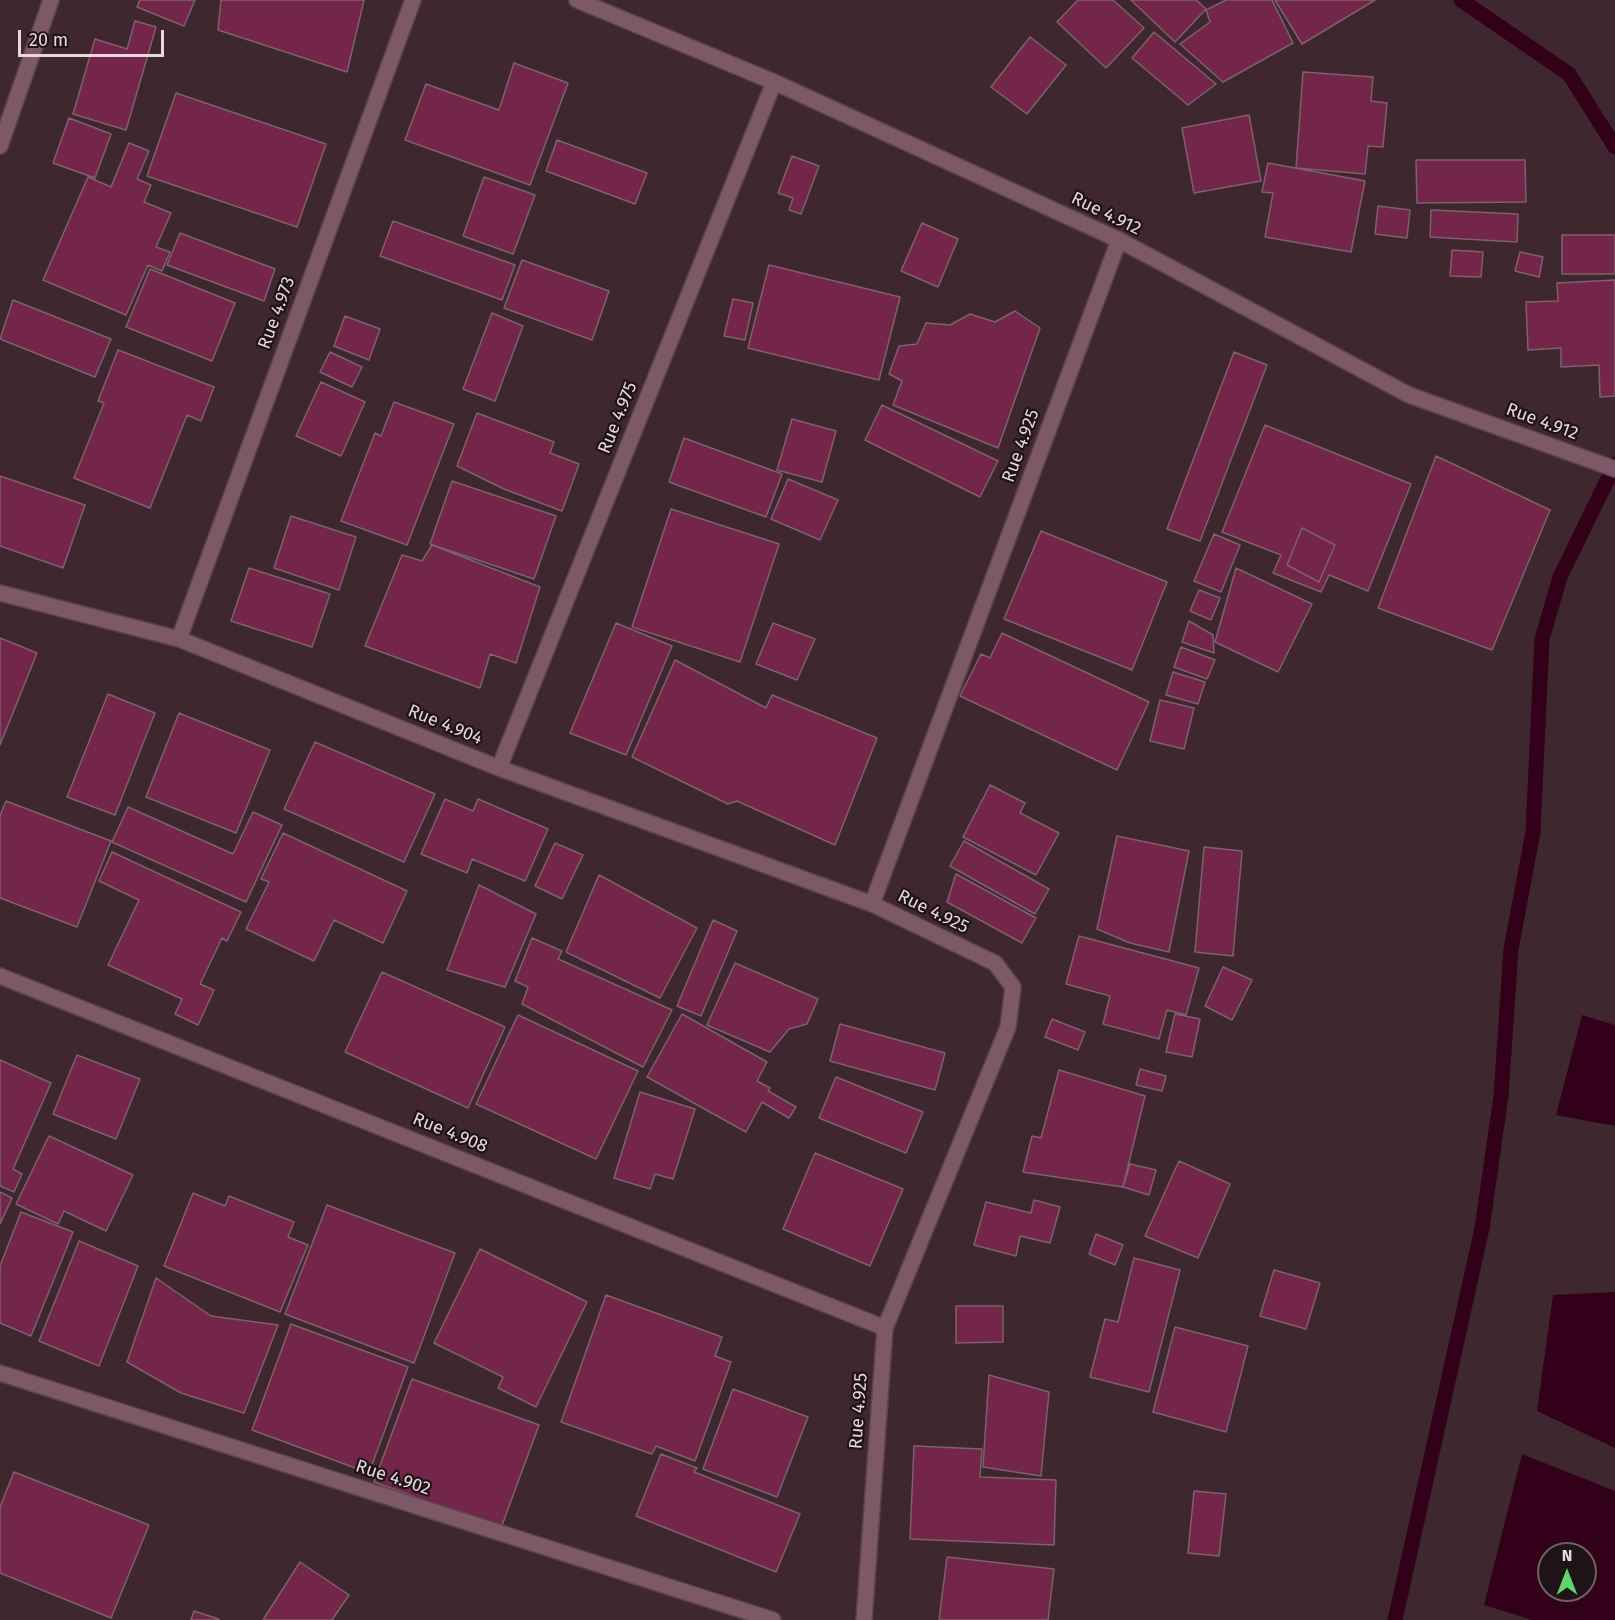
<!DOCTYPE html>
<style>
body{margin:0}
#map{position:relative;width:1615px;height:1620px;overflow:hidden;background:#3f2730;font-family:"Fira Sans",sans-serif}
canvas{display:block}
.north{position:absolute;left:1537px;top:1542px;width:60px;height:60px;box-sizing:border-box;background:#1e1317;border:2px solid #6f6166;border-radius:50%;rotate:0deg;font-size:16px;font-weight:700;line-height:24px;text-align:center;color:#e8d7dd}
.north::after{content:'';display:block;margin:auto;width:21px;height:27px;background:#5fd56b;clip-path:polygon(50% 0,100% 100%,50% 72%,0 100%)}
.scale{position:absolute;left:18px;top:30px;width:146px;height:27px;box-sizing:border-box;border:3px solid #e8d7dd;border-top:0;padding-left:8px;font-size:18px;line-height:21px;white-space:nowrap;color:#e8d7dd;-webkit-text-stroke:4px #1e1317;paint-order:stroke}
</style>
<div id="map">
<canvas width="1615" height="1620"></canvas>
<div class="north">N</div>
<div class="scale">20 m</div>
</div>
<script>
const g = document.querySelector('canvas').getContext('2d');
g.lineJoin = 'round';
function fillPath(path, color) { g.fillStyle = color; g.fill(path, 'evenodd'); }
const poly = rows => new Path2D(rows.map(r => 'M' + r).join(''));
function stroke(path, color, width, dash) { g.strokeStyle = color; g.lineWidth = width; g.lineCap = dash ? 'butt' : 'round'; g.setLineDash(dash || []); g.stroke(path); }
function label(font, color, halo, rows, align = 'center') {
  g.font = font + ' "Fira Sans",sans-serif'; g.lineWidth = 4.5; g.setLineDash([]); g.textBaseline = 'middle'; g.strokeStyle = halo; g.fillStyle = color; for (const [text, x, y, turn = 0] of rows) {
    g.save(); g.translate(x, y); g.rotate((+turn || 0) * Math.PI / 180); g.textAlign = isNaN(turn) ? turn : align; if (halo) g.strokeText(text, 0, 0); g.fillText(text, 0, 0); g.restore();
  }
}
const water = poly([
 [1582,1015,1615,1025,1615,1126,1556,1115],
 [1615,1292,1615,1448,1537,1411,1553,1295],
 [1522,1454,1615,1491,1615,1620,1532,1620,1484,1605],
 [1549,1554,1585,1554,1585,1590,1549,1590]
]);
const stream = poly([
 [1461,0,1569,74,1615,147],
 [1395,1620,1482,1228,1501,1096,1511,949,1533,832,1542,639,1560,577,1615,464]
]);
const building = poly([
 [140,0,195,0,184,26,137,7,140,0],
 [221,0,364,0,347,72,218,30,221,0],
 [1078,0,1113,0,1144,28,1106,68,1057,22,1078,0],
 [1131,0,1196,0,1206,9,1175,42,1131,0],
 [1226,0,1272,0,1293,43,1223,82,1180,44,1210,22,1206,10,1226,0],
 [1275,0,1375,0,1302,44,1275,0],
 [135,21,156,27,126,130,73,114,95,39,127,49,135,21],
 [1154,32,1216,84,1188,105,1132,58,1154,32],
 [1030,37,1066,65,1027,114,991,87,1030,37],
 [514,63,568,83,530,185,405,140,426,84,499,110,514,63],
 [1303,72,1373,77,1371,101,1387,103,1383,147,1368,146,1365,174,1296,168,1303,72],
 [176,93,326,144,297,227,147,176,176,93],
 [1249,115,1261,181,1194,193,1182,128,1249,115],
 [69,118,111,134,95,178,53,163,69,118],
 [557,140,647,173,635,204,546,171,557,140],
 [129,143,149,151,137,179,151,185,144,202,171,213,156,247,170,252,162,271,148,265,126,315,43,280,88,177,111,187,129,143],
 [792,156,819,166,801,214,789,210,793,198,778,193,792,156],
 [1416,160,1525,160,1526,202,1417,203,1416,160],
 [1268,163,1365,181,1351,252,1265,237,1273,193,1262,192,1268,163],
 [484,177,535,195,513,254,463,236,484,177],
 [1378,206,1410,210,1407,238,1375,234,1378,206],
 [1431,210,1518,214,1517,242,1430,237,1431,210],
 [393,221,515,265,502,300,380,256,393,221],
 [922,223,958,239,938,287,901,271,922,223],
 [180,233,275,269,264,301,167,265,180,233],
 [1562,235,1615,235,1615,274,1562,274,1562,235],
 [1452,250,1483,252,1481,277,1450,276,1452,250],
 [1520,252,1543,257,1539,277,1515,271,1520,252],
 [522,260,609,291,592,340,504,308,522,260],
 [769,265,900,297,879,380,748,348,769,265],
 [150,269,235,303,212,361,126,327,150,269],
 [1615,280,1615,396,1600,397,1599,365,1561,367,1561,348,1528,350,1526,302,1558,301,1557,283,1615,280],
 [733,299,753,303,745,340,724,336,733,299],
 [13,300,111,339,95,377,0,339,13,300],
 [1015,311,1040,328,998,448,893,405,902,381,889,374,899,346,917,344,926,323,950,325,970,314,995,322,1015,311],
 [492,313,523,326,495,401,463,389,492,313],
 [345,316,380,329,369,360,334,346,345,316],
 [118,350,214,387,201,421,187,415,150,508,74,478,104,403,98,401,118,350],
 [330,352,362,367,352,387,320,372,330,352],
 [1234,352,1267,365,1200,541,1167,529,1234,352],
 [321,382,365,402,341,456,296,436,321,382],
 [394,402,454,424,407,545,341,521,375,433,381,436,394,402],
 [882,405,998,461,980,497,865,440,882,405],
 [477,413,554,442,550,453,579,464,562,511,504,489,457,466,477,413],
 [792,419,836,431,822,482,777,470,792,419],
 [1265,425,1411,484,1368,591,1329,575,1321,592,1273,573,1281,555,1222,532,1265,425],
 [1302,528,1335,545,1319,582,1287,565,1302,528],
 [684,438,782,474,766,517,669,482,684,438],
 [1436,456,1550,510,1492,650,1378,608,1436,456],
 [0,476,85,505,63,568,0,546,0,476],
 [788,479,838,500,820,540,771,519,788,479],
 [452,481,556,516,534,579,430,544,452,481],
 [671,509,779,544,740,662,632,627,671,509],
 [291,516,356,537,339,590,274,568,291,516],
 [1302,528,1335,545,1319,582,1287,565,1302,528],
 [1041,531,1167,582,1132,670,1004,619,1041,531],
 [1214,534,1240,545,1221,592,1194,581,1214,534],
 [432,545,540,587,516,663,490,654,480,688,365,646,402,555,422,561,432,545],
 [249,568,330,594,312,647,231,621,249,568],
 [1236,568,1312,604,1278,672,1215,642,1236,568],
 [1199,590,1220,598,1211,620,1190,611,1199,590],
 [1189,621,1213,635,1214,653,1182,642,1189,621],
 [616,623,672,646,626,755,570,733,616,623],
 [773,623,815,639,797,680,756,664,773,623],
 [1002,633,1149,702,1117,770,960,696,981,654,990,658,1002,633],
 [0,638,37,653,0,745,0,638],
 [1181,647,1215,660,1207,679,1174,667,1181,647],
 [675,660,766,708,772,695,877,738,835,845,737,801,728,804,632,757,675,660],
 [1173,672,1205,682,1198,704,1166,695,1173,672],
 [108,694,155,713,115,815,67,797,108,694],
 [1160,700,1194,708,1184,749,1150,741,1160,700],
 [179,713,270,750,236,833,146,797,179,713],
 [315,742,435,794,404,862,284,809,315,742],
 [990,785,1025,803,1020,813,1059,833,1036,875,963,837,990,785],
 [445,799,473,811,478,799,548,829,525,881,472,859,467,873,421,854,445,799],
 [6,801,111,841,77,927,0,898,0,816,6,801],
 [128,807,233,854,253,812,282,825,246,902,112,842,128,807],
 [283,833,407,891,383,943,334,920,314,961,246,929,269,882,261,879,283,833],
 [1117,836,1189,851,1169,952,1130,943,1097,929,1117,836],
 [964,841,1049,889,1035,914,950,866,964,841],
 [555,843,583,855,562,899,535,886,555,843],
 [1204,847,1242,851,1233,956,1195,952,1204,847],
 [112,852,241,912,227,941,222,938,200,984,214,990,198,1025,175,1014,182,999,108,965,139,900,99,881,112,852],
 [956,874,1036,918,1022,943,947,902,956,874],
 [599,875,697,928,660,998,566,952,599,875],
 [479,885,536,914,505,987,447,970,479,885],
 [713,920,737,931,701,1016,677,1006,713,920],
 [1079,936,1199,968,1186,1015,1167,1010,1159,1039,1103,1024,1110,996,1066,984,1079,936],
 [532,938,562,951,558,959,672,1010,643,1067,522,1004,528,987,515,981,532,938],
 [735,963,818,999,807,1024,789,1029,770,1052,707,1025,735,963],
 [1223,967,1252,980,1232,1020,1205,1006,1223,967],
 [382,972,505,1027,468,1108,345,1052,382,972],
 [682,1014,767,1062,757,1081,770,1088,768,1091,796,1107,789,1118,762,1102,746,1132,647,1077,682,1014],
 [1175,1014,1200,1019,1192,1057,1166,1052,1175,1014],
 [518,1015,638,1071,596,1159,476,1104,518,1015],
 [1052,1019,1085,1032,1078,1050,1045,1037,1052,1019],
 [840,1024,945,1053,935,1090,830,1061,840,1024],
 [77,1055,140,1079,116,1139,53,1114,77,1055],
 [0,1060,51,1083,13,1169,22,1174,14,1192,0,1186,0,1060],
 [1140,1069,1166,1076,1162,1091,1136,1085,1140,1069],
 [1059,1070,1145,1096,1123,1187,1023,1172,1032,1136,1041,1138,1059,1070],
 [836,1077,923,1112,906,1153,819,1118,836,1077],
 [640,1092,695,1109,673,1179,655,1174,650,1189,614,1178,640,1092],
 [49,1136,133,1175,106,1231,64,1211,58,1224,16,1204,49,1136],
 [815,1153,903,1189,870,1266,783,1229,815,1153],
 [1179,1161,1230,1184,1198,1258,1145,1236,1179,1161],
 [1130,1164,1156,1170,1149,1195,1123,1187,1130,1164],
 [0,1192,12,1198,0,1224,0,1192],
 [193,1193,225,1206,229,1196,294,1222,288,1237,308,1245,280,1312,164,1266,193,1193],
 [1034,1200,1060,1207,1050,1243,1020,1236,1016,1256,974,1245,986,1202,1031,1213,1034,1200],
 [327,1205,455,1253,414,1363,285,1314,327,1205],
 [21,1212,73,1232,31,1336,0,1323,0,1266,21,1212],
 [1096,1234,1123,1245,1115,1265,1089,1254,1096,1234],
 [79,1241,138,1266,99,1366,39,1341,79,1241],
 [480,1249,587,1302,536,1407,498,1388,503,1377,434,1343,480,1249],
 [1134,1258,1180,1270,1149,1392,1090,1377,1105,1319,1118,1322,1134,1258],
 [1274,1270,1320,1283,1306,1329,1260,1316,1274,1270],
 [156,1278,211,1316,278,1325,244,1413,181,1393,127,1362,156,1278],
 [606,1295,722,1337,715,1356,731,1362,695,1461,656,1446,652,1454,561,1422,606,1295],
 [956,1306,1003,1306,1003,1342,956,1343,956,1306],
 [291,1324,408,1367,369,1473,252,1430,291,1324],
 [1175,1327,1248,1346,1226,1432,1153,1412,1175,1327],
 [989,1375,1049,1392,1041,1476,983,1467,989,1375],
 [412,1379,539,1425,501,1528,374,1482,412,1379],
 [733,1389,808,1417,777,1497,703,1469,733,1389],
 [914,1446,982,1449,980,1477,1056,1480,1054,1545,910,1539,914,1446],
 [661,1454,697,1468,694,1472,800,1514,776,1572,636,1516,661,1454],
 [14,1472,149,1525,111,1618,0,1573,0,1507,14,1472],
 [1194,1491,1226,1494,1219,1556,1188,1553,1194,1491],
 [947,1557,1054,1569,1048,1620,939,1620,947,1557],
 [300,1562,349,1595,332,1620,263,1620,300,1562],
 [194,1611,219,1619,218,1620,191,1620,194,1611]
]);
const minor = poly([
 [577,0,774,82,1119,240,1409,395,1615,469],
 [0,146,51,0],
 [0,593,179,639,499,768,872,904],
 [179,639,413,0],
 [499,768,774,82],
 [0,976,885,1328],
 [0,1373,773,1620],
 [864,1620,885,1328,1008,1027,1013,987,995,963,872,904,1119,240]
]);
const streetNames = [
 ["Rue 4.912",1106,214,26],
 ["Rue 4.973",277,313,-70],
 ["Rue 4.975",618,418,-68],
 ["Rue 4.912",1542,422,20],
 ["Rue 4.925",1021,446,-70],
 ["Rue 4.904",445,725,22],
 ["Rue 4.925",933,912,26],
 ["Rue 4.908",450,1133,22],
 ["Rue 4.925",859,1411,-86],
 ["Rue 4.902",393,1478,18]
];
fillPath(water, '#330019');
stroke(stream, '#330019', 15);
fillPath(building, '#732649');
stroke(building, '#7d616b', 1.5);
stroke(minor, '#5a434c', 18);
stroke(minor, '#7d5866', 15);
label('18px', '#e8d7dd', '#1e1317', streetNames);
</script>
